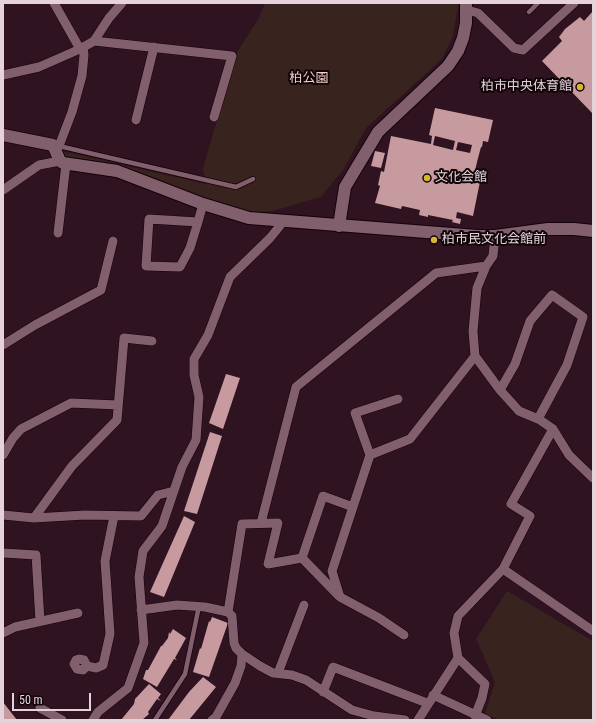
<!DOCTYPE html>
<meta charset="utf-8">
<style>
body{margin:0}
#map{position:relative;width:596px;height:723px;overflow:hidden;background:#2f1320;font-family:"Roboto Condensed",sans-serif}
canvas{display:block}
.frame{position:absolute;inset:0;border:4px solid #e6d2da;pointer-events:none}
.scale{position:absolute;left:12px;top:693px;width:79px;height:18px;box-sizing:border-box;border:2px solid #e6d2da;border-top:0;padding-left:5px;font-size:12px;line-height:14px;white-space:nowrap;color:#e6d2da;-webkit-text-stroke:3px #0f0509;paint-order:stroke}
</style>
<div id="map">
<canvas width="596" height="723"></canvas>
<div class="frame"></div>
<div class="scale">50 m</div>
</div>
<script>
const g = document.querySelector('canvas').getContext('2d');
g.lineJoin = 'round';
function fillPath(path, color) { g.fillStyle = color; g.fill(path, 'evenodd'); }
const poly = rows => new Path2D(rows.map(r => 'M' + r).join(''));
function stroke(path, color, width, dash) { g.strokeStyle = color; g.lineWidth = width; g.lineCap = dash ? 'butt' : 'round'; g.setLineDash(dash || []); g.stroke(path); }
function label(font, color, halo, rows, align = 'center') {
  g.font = font + ' "Roboto Condensed","Noto Sans JP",sans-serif'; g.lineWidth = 4; g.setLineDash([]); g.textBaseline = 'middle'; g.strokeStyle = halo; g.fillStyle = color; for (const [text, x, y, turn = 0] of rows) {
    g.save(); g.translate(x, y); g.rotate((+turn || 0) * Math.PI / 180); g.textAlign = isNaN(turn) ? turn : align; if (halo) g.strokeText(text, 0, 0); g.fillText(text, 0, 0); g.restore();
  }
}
const green = poly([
 [265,3,457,3,458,7,453,36,442,59,366,128,343,170,321,197,272,211,254,212,231,208,116,164,65,157,62,151,206,184,203,168,237,52,259,18],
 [507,591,593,641,593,720,500,720,485,714,495,682,476,639]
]);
const building = poly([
 [593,11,593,114,542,61,562,41,559,37,565,29,580,17,584,21],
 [435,108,493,120,488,142,483,141,482,147,481,147,477,162,475,171,482,172,473,216,457,212,456,218,461,219,460,224,452,222,453,220,428,215,428,217,419,215,420,210,402,206,401,209,375,203,380,186,378,185,381,171,384,172,391,136,431,144,432,136,429,135],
 [435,136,455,141,453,150,433,145],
 [458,142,472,145,470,153,456,150],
 [375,151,385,153,381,168,371,166],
 [226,374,240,378,223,429,209,423],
 [210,432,222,436,197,514,184,511],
 [184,516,195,522,164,597,150,592],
 [212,617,228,623,209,677,193,672,200,648,201,649,209,621,210,622],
 [173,629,186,638,175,658,177,660,174,659,157,687,143,679,146,670,148,670,161,646,162,646,168,638,169,632,170,634],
 [203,677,216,687,189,720,168,720,189,692],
 [149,684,161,694,158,698,161,701,157,699,148,712,149,714,142,720,121,720,134,704,135,699],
 [3,702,17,720,3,720]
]);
const lane = poly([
 [529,12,538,3],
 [59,146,236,187,253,179],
 [155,720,185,674,199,606]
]);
const street = poly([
 [54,3,80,49],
 [467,10,478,13,514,48,523,50,574,3],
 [94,41,232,56,214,117],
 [3,75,39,67,80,49,94,41,109,18,122,3],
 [136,120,154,47],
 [53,145,59,146,72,112,82,76,84,55,83,47],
 [3,190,39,165,60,161],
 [198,222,149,219,146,266,180,267,190,248,198,222,203,204],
 [58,233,66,164],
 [3,345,35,325,101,290,113,241],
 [475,356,473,331,477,288,486,266],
 [538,419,567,365,583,317,552,295,530,321,515,364,500,390,519,411,538,419,540,420,553,429],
 [3,455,13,438,21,429,71,403,118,405],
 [370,455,355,413,398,399],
 [593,478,569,455,553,429,511,504,530,516,503,569,593,631],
 [3,515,34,518,85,515,141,516,158,495,174,491],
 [34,518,72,466,117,420,124,338,152,341],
 [261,523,296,387,436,273,486,266,493,256,495,236],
 [3,553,36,555,40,621],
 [339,596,302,558,323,496,353,507],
 [141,610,177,605,205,607,228,612,232,616,234,643,236,648,242,654],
 [228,612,242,524,278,523,268,564,302,558],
 [3,633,15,627,78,613],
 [404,635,379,618,340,597,332,571,370,455,410,439,475,356,500,390],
 [87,666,84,660,79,659,76,660,74,664,77,669,83,670,87,666,96,668,103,665,110,634,105,561,114,516],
 [278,673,304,605],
 [323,692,333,667,427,703],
 [433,695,487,720],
 [40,708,62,720],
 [475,716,482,698,485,684,458,658,454,633,458,616,503,569],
 [93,720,98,712,128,688,144,643,139,577,143,551,162,526,182,467,196,440,199,397,194,375,194,359,208,335,230,277,270,238,283,222],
 [212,720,216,717,235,683,241,666,242,654,260,666,273,673,292,675,306,680,352,710,374,716,405,720],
 [418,720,458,658]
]);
const secondary = poly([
 [3,135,53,145,60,161,63,163,117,171,203,204,249,218,477,236,495,236,548,229,574,229,593,231],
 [339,226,345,187,378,132,448,66,458,51,463,38,466,23,466,3]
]);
const markers = [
 [580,87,4,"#dab333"],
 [427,178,4,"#dab333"],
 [434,240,4,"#dab333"]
];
const parkNames = [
 ["柏公園",309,79]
];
const poiNames = [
 ["柏市中央体育館",572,87,"right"],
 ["文化会館",435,178],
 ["柏市民文化会館前",442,240]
];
fillPath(green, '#38231f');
fillPath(building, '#c69a9e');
stroke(lane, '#15010a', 6);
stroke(street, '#15010a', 10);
stroke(secondary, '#15010a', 14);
stroke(lane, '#815f6d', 4.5);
stroke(street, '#815f6d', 9);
stroke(secondary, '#815f6d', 12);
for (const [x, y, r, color] of markers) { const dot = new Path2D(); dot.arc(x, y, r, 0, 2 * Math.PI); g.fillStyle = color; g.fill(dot); stroke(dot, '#0f0509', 1.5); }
label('13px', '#f6cbc2', '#0f0509', parkNames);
label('13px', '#e6d2da', '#0f0509', poiNames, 'left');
</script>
